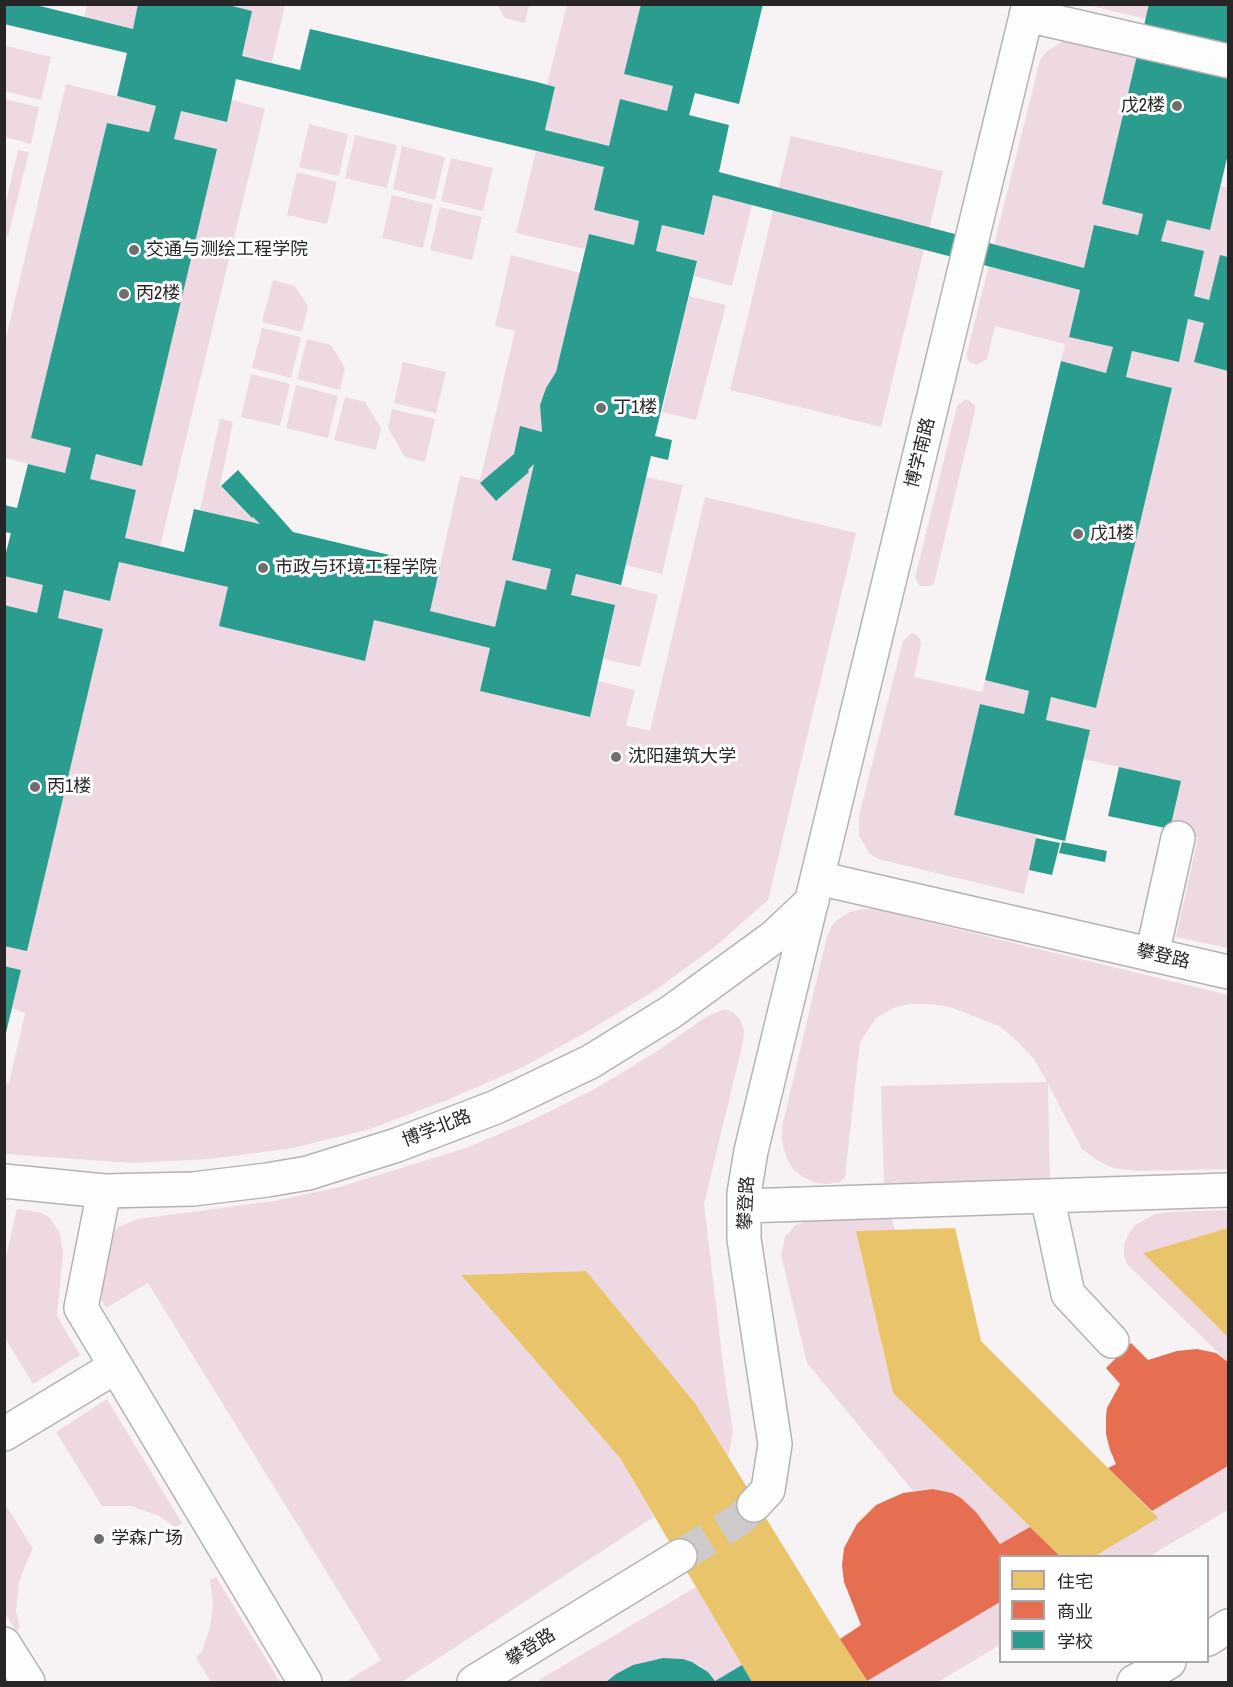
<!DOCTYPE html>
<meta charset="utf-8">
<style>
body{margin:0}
#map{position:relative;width:1233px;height:1687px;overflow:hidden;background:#f7f3f5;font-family:"Archivo Narrow","Noto Sans SC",sans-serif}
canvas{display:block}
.frame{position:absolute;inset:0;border:6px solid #282527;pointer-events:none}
.legend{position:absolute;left:999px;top:1555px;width:210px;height:108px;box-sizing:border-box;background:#fff;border:2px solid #a9a8a9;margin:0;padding:8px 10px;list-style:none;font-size:18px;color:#282527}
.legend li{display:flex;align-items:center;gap:12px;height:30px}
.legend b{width:30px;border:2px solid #a9a8a9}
</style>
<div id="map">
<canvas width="1233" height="1687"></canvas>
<div class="frame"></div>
<ul class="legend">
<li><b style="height:16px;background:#e9c46a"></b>住宅</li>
<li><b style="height:16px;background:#e76f51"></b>商业</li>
<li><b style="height:16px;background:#2a9d8f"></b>学校</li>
</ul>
</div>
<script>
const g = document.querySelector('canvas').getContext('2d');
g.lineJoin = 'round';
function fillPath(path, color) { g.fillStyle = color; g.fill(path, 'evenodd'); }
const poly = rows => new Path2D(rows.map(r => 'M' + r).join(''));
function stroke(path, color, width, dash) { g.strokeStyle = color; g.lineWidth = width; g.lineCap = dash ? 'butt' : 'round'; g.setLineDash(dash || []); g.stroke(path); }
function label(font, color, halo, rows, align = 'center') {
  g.font = font + ' "Archivo Narrow","Noto Sans SC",sans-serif'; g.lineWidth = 6; g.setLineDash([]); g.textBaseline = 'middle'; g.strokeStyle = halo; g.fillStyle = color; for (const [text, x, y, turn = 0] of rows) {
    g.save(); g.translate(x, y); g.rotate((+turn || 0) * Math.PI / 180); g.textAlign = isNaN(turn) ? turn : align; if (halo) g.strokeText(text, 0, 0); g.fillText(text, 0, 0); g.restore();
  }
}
const green = poly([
 [87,5,138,5,133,29,84,17],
 [224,5,285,5,272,62,242,56,252,11],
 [497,5,529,5,525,23,505,18],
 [567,5,641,5,624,74,673,86,667,111,620,99,609,146,545,130,555,88,547,85],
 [1087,5,1149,5,1146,19],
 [1062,42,1073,42,1136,58,1102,204,1143,214,1138,235,1094,226,1069,336,1113,347,1106,373,1061,361,1065,344,995,326,987,359,977,365,971,363,967,359,967,353,1040,60,1046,52],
 [6,46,51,57,41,100,5,91],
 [66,84,156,106,149,132,107,123,32,438,71,448,65,473,5,458,5,342],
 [4,99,39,107,31,144,5,137],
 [232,100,265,109,160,547,125,538,136,490,90,479,96,454,142,465,217,149,174,139,181,111,227,122],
 [309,124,348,134,339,176,299,167],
 [355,135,397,145,387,188,345,178],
 [791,136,943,171,881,427,730,390],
 [402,146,445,157,435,200,393,189],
 [18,150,29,152,8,237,5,236,5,207],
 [536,151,604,167,594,210,639,221,634,245,589,234,585,249,516,233],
 [451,158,493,168,483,211,441,201],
 [297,172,337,182,327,224,287,215],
 [1221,186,1228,188,1228,257,1220,256,1209,300,1194,296,1204,251,1161,241,1167,220,1210,230],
 [392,195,433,205,423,248,382,238],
 [713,195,752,205,732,286,694,276,697,261,656,251,662,225,704,235],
 [440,207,482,217,472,260,430,250],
 [511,255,580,273,556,372,546,388,540,404,542,432,521,427,514,454,480,483,496,501,529,472,528,470,534,464,512,559,551,569,546,590,506,580,495,627,430,611,460,476,480,480,515,331,495,326],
 [273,280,295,286,308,306,302,332,262,322],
 [689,296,726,305,696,420,662,412],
 [1188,319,1204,323,1194,362,1228,371,1228,948,1176,937,1198,837,1170,829,1181,781,1083,759,1090,730,1046,720,1051,697,1096,707,1172,389,1126,377,1132,351,1179,362],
 [262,328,301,337,291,378,252,368],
 [307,339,331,345,345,368,340,390,297,379],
 [403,362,446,372,436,413,394,403],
 [251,374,290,384,280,426,241,417],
 [296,385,338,396,328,438,286,428],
 [345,397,365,402,381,428,376,450,334,440],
 [966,399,975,405,975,411,934,583,931,586,920,586,915,578,957,406],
 [392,409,435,419,425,462,405,457,388,428],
 [220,419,233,422,220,486,251,518,253,517,260,524,200,510],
 [646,477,683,485,662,574,625,565],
 [705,497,856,533,768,900,717,945,657,989,590,1030,523,1067,447,1100,370,1129,293,1148,210,1159,132,1163,5,1154,5,1083,9,1083,25,1013,12,1008,21,970,5,966,5,946,27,950,103,629,58,618,64,590,110,601,119,562,228,587,365,660,374,620,490,648,480,691,590,717,598,681,635,690,626,725,650,731],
 [576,574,658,595,640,667,604,659,615,605,571,595],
 [4,576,43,585,37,613,5,605],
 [912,633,917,635,920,639,921,645,914,677,982,692,985,680,1029,691,1024,714,980,704,954,815,1037,834,1024,894,878,859,870,854,859,836,859,816,903,641],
 [862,909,874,909,1228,995,1228,1169,1138,1171,1114,1168,1100,1162,1082,1149,1048,1084,1050,1180,884,1183,881,1086,1047,1082,1034,1059,1017,1041,999,1026,950,1007,929,1004,909,1004,893,1008,876,1018,860,1042,845,1177,840,1182,826,1184,816,1183,803,1177,792,1168,786,1156,782,1141,782,1127,827,936,833,924,841,917,850,912],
 [725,1009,734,1013,741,1021,744,1031,743,1042,704,1204,723,1364,733,1432,728,1457,695,1403,586,1271,461,1275,620,1458,654,1517,402,1682,345,1682,381,1660,148,1283,106,1308,102,1301,100,1290,108,1244,112,1235,118,1227,138,1219,274,1201,340,1187,466,1148,530,1121,595,1089,659,1050,706,1017],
 [17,1209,42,1213,50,1218,60,1233,63,1254,57,1316,80,1355,33,1384,5,1338,5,1260],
 [1228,1210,1228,1228,1144,1253,1228,1337,1228,1362,1127,1264,1124,1256,1124,1245,1128,1235,1135,1225,1155,1214,1168,1212],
 [891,1215,895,1230,856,1231,893,1393,1030,1527,1000,1544,976,1512,961,1498,952,1493,933,1489,913,1491,807,1363,781,1255,785,1237,795,1225,810,1220],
 [107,1399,182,1523,176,1528,159,1516,131,1506,102,1506,56,1432],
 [1228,1466,1228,1510,1150,1556,1076,1556],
 [4,1502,33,1549,30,1554,19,1582,16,1611,20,1628,16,1631,5,1613],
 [216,1577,280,1682,211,1682,196,1658,202,1651,210,1628,213,1604,210,1580],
 [696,1587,742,1665,715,1681,701,1666,683,1659,673,1658,653,1660,633,1665,616,1674,606,1682,540,1682,539,1680],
 [1000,1601,1000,1645,938,1682,864,1682]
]);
const homes = poly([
 [955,1228,981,1341,1158,1518,1095,1556,1060,1556,893,1393,856,1231],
 [1228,1228,1228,1337,1143,1253],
 [586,1271,695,1403,867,1682,752,1682,620,1458,461,1275]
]);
const shops = poly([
 [1131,1343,1148,1360,1177,1351,1197,1349,1216,1353,1228,1362,1228,1466,1152,1511,1108,1468,1116,1464,1110,1450,1106,1434,1106,1416,1107,1408,1120,1384,1106,1368],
 [933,1489,952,1493,961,1498,976,1512,1000,1544,1030,1527,1060,1556,1000,1556,1000,1602,867,1681,840,1639,861,1625,844,1582,842,1565,844,1548,857,1524,876,1505,903,1493]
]);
const schools = poly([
 [4,4,32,4,133,29,138,4,224,4,252,11,242,56,300,70,310,29,537,82,555,87,545,130,609,146,620,99,667,111,673,86,624,74,641,4,763,4,739,104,695,93,689,115,729,125,719,172,1084,268,1094,225,1138,235,1143,214,1102,204,1149,4,1228,4,1228,154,1210,230,1167,220,1161,241,1204,251,1194,296,1209,300,1220,255,1228,257,1228,371,1194,362,1204,323,1188,319,1179,362,1132,351,1126,377,1172,388,1096,708,1051,697,1046,720,1090,730,1065,841,954,815,980,704,1024,714,1029,691,985,680,1061,361,1106,373,1113,347,1069,337,1080,290,713,195,704,235,662,225,656,251,697,261,655,436,672,440,668,460,651,456,621,585,576,574,571,595,615,605,590,717,480,691,490,648,374,620,365,661,219,626,228,587,119,562,110,601,64,590,58,618,103,629,27,951,4,946,4,605,37,613,43,585,4,576,4,560,11,533,4,532,4,505,17,508,28,464,65,473,71,448,31,438,107,123,149,132,156,106,117,96,127,53,4,24],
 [236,79,604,167,594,210,639,221,634,245,589,234,556,372,546,388,540,405,542,432,520,426,514,454,480,483,496,501,529,472,528,470,534,464,512,560,551,569,546,590,506,580,495,627,430,611,440,567,293,532,238,470,221,486,252,518,253,517,260,524,194,509,184,552,125,538,136,490,90,479,96,454,142,466,217,149,174,139,181,111,227,122],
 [1119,767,1181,781,1170,829,1108,816],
 [1036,838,1060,843,1052,875,1029,870],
 [1062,842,1107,851,1105,862,1059,853],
 [4,966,21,970,5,1037,4,1037],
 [663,1658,683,1659,692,1662,708,1672,715,1681,742,1665,752,1682,606,1682,616,1674,633,1665]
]);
const minorTunnel = poly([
 [680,1556,740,1519,754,1505]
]);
const minor = poly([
 [1026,15,1228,61],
 [818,878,1228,972],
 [1152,955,1178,838],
 [4,1181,104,1191,193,1189,267,1180,308,1173,397,1145,496,1107,590,1062,671,1012,775,936,812,901],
 [104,1191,81,1308,305,1682],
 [1047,1196,1068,1294,1112,1341],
 [744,1206,1228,1190],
 [4,1434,115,1367],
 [754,1505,768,1490,775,1444,744,1239,744,1194,751,1151,1029,4],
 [1208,1639,1228,1626],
 [4,1644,28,1682],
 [474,1682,680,1556],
 [1134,1682,1169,1662]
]);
const markers = [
 [1177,106,6,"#706d6f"],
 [134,250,6,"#706d6f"],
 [124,294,6,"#706d6f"],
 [601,408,6,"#706d6f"],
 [1078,534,6,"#706d6f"],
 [263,568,6,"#706d6f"],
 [616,757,6,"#706d6f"],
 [35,787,6,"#706d6f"],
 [99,1539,6,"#706d6f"]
];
const poiNames = [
 ["戊2楼",1165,106,"right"],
 ["交通与测绘工程学院",146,250],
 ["丙2楼",136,294],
 ["丁1楼",613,408],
 ["戊1楼",1090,534],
 ["市政与环境工程学院",275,568],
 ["沈阳建筑大学",628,757],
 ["丙1楼",47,787],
 ["学森广场",111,1539]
];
const streetNames = [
 ["博学南路",921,453,-76],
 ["攀登路",1163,957,13],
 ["博学北路",437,1129,-21],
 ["攀登路",747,1203,-87],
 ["攀登路",531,1648,-32]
];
fillPath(green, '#eed8e2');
fillPath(homes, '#e9c46a');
fillPath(shops, '#e76f51');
fillPath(schools, '#2a9d8f');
stroke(minorTunnel, '#cecacc', 33, [33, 16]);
stroke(minor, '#b5b2b3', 36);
stroke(minor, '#fefdfe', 33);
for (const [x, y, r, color] of markers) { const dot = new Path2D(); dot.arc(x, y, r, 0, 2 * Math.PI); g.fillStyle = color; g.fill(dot); stroke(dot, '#fff', 2); }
label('18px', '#282527', '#fff', poiNames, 'left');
label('18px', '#282527', '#fff', streetNames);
</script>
